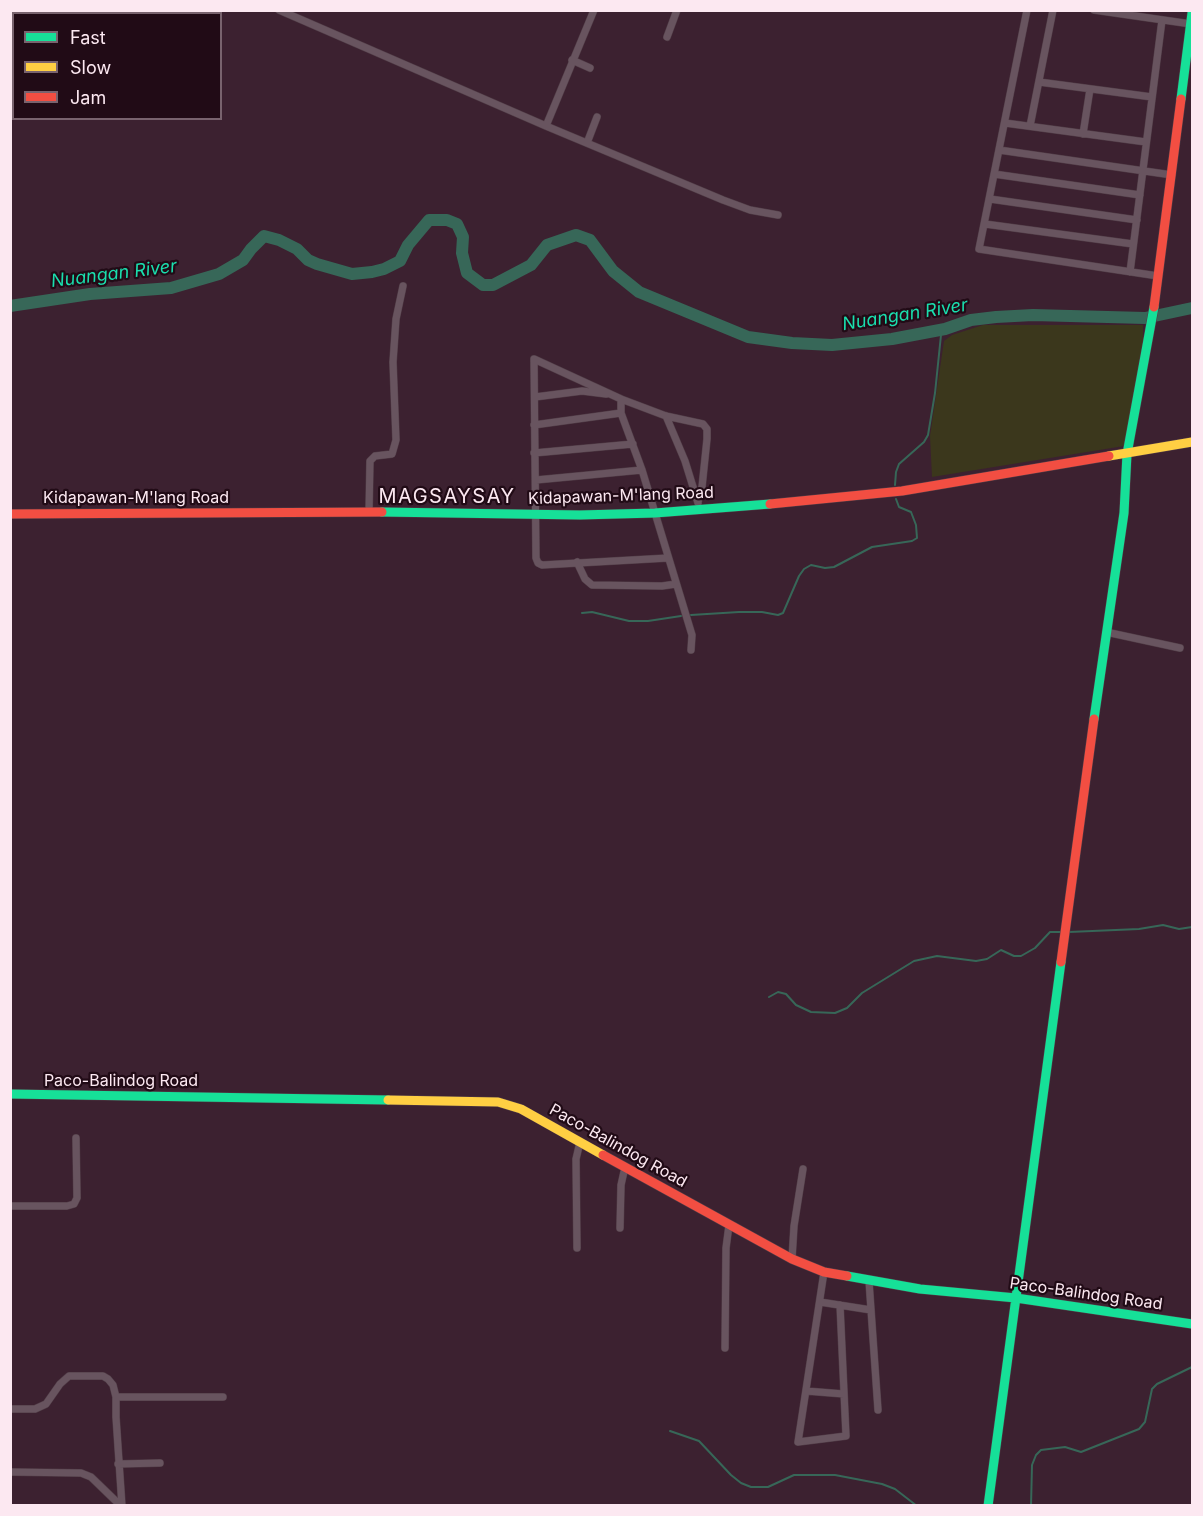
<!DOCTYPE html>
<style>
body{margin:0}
#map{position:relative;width:1203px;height:1516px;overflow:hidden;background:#3c2130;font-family:Inter,sans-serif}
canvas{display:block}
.frame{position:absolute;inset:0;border:12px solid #fce8f1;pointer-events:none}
.legend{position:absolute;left:12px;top:12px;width:210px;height:108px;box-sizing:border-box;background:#210b16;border:2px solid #79636e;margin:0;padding:8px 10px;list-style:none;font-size:18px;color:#fce8f1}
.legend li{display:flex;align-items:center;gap:12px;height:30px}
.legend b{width:30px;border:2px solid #79636e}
</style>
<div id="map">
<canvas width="1203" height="1516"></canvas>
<div class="frame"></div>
<ul class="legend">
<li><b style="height:8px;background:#16e098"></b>Fast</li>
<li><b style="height:8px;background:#ffcf43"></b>Slow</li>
<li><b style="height:8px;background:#f24e42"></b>Jam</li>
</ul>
</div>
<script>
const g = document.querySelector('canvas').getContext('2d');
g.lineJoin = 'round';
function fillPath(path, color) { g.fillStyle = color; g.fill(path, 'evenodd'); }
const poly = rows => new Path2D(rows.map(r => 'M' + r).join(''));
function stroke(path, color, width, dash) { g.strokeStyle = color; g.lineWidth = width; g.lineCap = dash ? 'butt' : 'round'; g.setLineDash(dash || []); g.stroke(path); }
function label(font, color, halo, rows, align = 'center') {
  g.font = font + ' Inter,sans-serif'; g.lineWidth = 4.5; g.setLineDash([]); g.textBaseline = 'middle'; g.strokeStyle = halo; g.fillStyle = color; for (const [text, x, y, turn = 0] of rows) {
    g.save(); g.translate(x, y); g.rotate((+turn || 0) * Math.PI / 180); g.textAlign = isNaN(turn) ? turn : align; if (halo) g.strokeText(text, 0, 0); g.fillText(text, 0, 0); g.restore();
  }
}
const green = poly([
 [983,325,1143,325,1143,340,1124,446,932,477,930,436,944,341,952,335]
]);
const stream = poly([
 [895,485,896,472,899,464,924,442,928,435,935,393,941,335,945,329],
 [582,613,592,612,629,621,648,621,681,616],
 [691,615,739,612,762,612,778,615,783,613,799,576,804,569,811,565,825,568,834,567,872,547,912,541,917,538,916,525,911,512,899,507,896,499],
 [1069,932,1139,929,1163,925,1179,929,1192,927],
 [769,997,778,992,786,994,796,1005,811,1012,835,1013,847,1008,862,993,914,961,937,956,976,961,987,959,1001,950,1014,956,1021,956,1035,948,1050,932,1062,932],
 [670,1431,699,1441,731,1475,741,1483,751,1487,768,1487,794,1475,835,1475,882,1484,895,1489,917,1506],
 [1031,1506,1032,1465,1036,1455,1041,1450,1065,1447,1081,1452,1139,1429,1145,1422,1152,1389,1157,1384,1192,1367]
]);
const river = poly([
 [10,306,90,294,171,288,219,274,243,260,251,249,264,236,279,240,297,249,308,260,317,264,352,274,372,272,384,269,400,261,408,245,429,220,447,220,457,224,463,237,462,253,467,273,483,285,493,285,531,265,547,245,576,235,590,240,613,271,639,292,748,337,792,343,832,345,892,339,945,329,971,320,996,317,1033,315,1145,318,1192,308]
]);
const street = poly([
 [279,10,546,126,723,200,750,210,778,215],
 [1027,10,979,249,1158,276],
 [1094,10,1191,24],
 [667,37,677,10],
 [572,60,590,68],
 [1039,82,1152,97],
 [1005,123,1146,142],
 [546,126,594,10],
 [1030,126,1053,10],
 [1083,134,1090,89],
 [587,143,597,117],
 [999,150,1172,175],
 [994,174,1140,195],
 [990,199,1137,220],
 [985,224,1133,244],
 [1130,272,1162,20],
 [535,397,582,391,606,394],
 [621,399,621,413,642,470,692,635,691,650],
 [666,416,685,461,698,503],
 [534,425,621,413],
 [534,453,633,444],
 [536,480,642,470],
 [369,512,370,461,375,456,392,454,396,440,393,362,396,319,403,286],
 [668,558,542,565,538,563,536,558,534,359,621,399,666,416,703,424,707,429,707,439,702,487,698,502],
 [577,562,585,579,592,585,662,586,676,584],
 [1106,632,1180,648],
 [10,1206,67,1206,74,1204,77,1198,76,1138],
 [620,1228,621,1185,625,1167],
 [577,1248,576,1159,580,1142],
 [792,1259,794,1226,803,1169],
 [824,1272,798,1442,846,1436,840,1305],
 [869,1281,878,1410],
 [820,1302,871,1310],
 [725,1348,726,1248,729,1225],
 [806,1391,844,1394],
 [116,1397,223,1397],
 [10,1409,35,1409,46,1404,60,1384,69,1376,103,1376,108,1379,113,1385,116,1397,116,1417,122,1506],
 [118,1464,160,1463],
 [10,1472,81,1473,91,1477,121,1506]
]);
const fast = poly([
 [1181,99,1192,13],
 [382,512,580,515,655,513,770,504],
 [1094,719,1124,513,1127,454,1154,307],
 [10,1094,388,1100],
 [847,1276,920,1289,1016,1298,1192,1324],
 [988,1506,1061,962]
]);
const slow = poly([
 [1109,456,1192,442],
 [388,1100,498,1102,521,1109,603,1155]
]);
const jam = poly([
 [1154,307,1181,99],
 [770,504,902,491,1109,456],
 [10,514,382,512],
 [1061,962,1094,719],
 [603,1155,792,1259,824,1272,847,1276]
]);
const streetNames = [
 ["Kidapawan-M'lang Road",621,496,-2],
 ["Kidapawan-M'lang Road",136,498],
 ["Paco-Balindog Road",121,1081],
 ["Paco-Balindog Road",618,1146,29],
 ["Paco-Balindog Road",1086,1294,8]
];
const waterNames = [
 ["Nuangan River",114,274,-7],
 ["Nuangan River",905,315,-9]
];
const quarterNames = [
 ["MAGSAYSAY",447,497]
];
fillPath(green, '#3b371c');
stroke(stream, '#376758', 2);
stroke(river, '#376758', 12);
stroke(street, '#513d47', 8);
stroke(fast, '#513d47', 10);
stroke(slow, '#513d47', 10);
stroke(jam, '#513d47', 10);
stroke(street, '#68545f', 7);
stroke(fast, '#16e098', 9);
stroke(slow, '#ffcf43', 9);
stroke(jam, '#f24e42', 9);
label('16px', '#fce8f1', '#210b16', streetNames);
label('italic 18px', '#1adfae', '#210b16', waterNames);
g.letterSpacing = '1.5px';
label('20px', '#fce8f1', '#210b16', quarterNames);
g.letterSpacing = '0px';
</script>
